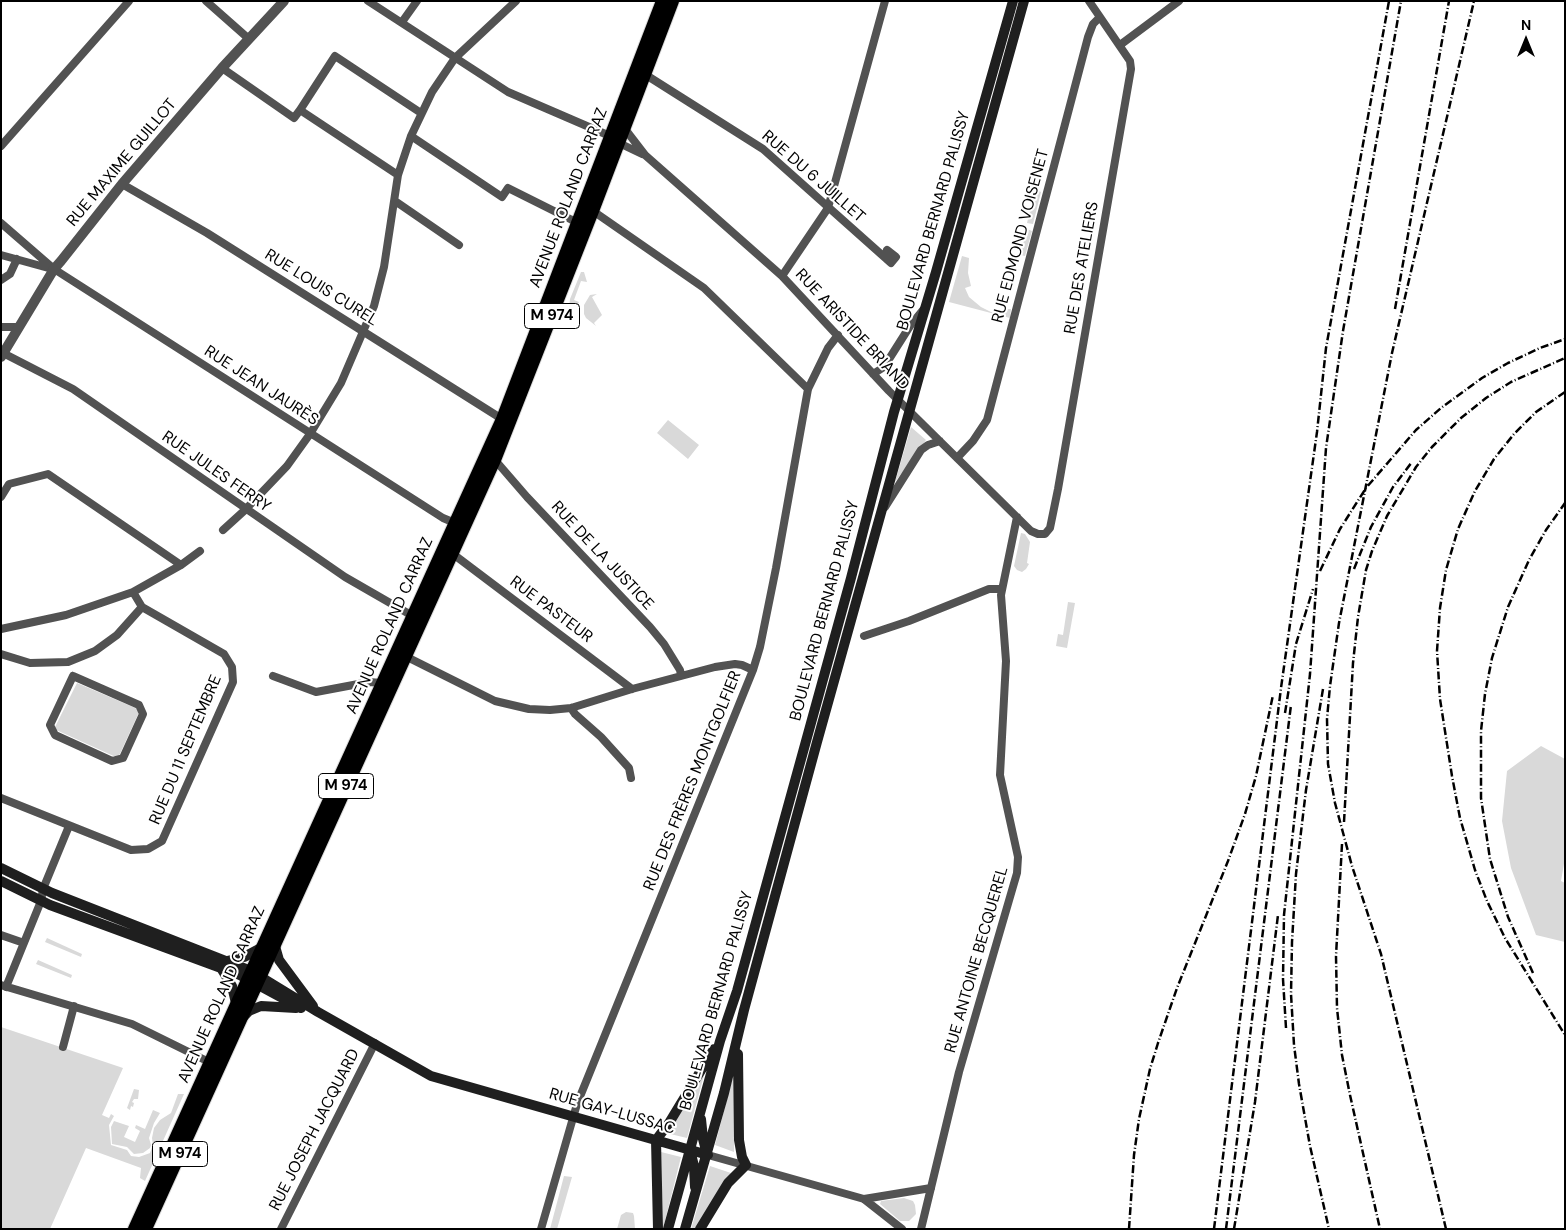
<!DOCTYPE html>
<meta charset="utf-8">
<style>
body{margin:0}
#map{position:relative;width:1566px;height:1230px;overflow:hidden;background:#fff;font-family:"DM Sans",sans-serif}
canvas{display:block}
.frame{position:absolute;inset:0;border:2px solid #000;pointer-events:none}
.north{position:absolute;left:1501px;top:15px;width:50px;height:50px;-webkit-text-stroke:4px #fff;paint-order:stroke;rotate:0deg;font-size:14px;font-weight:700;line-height:20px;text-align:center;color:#000}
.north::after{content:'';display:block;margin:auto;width:18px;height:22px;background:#000;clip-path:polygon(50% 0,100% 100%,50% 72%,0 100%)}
</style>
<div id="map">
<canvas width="1566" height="1230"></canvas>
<div class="frame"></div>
<div class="north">N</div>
</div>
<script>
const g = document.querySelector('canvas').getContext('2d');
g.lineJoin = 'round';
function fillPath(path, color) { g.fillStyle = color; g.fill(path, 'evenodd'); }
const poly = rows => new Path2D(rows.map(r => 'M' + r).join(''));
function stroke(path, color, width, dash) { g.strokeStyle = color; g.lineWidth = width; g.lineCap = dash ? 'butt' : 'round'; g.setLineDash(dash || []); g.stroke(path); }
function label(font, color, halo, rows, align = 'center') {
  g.font = font + ' "DM Sans",sans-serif'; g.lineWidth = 4; g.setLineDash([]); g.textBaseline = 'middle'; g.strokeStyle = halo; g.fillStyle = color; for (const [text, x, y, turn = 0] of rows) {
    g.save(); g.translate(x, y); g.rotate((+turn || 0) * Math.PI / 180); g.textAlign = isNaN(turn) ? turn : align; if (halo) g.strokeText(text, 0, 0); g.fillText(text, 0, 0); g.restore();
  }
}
const green = poly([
 [1035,189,1041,192,1033,224,1027,223],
 [1027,229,1032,231,1025,256,1020,255],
 [962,256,969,258,968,273,971,286,965,288,969,297,981,307,991,312,1003,315,1006,309,1011,309,1010,318,949,302],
 [581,272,584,272,587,282,581,281,574,300,579,302,578,304,569,308,570,299],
 [597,294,592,297,602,315,594,323,596,326,586,318,584,314,584,305,590,295],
 [668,420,699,445,688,459,657,433],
 [911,427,926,440,895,482],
 [1021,533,1025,534,1030,542,1027,563,1029,564,1026,569,1022,572,1017,570,1014,566],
 [1068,602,1075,603,1067,648,1056,646,1058,634,1063,635],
 [77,683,140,710,118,758,54,729],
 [1541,746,1565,759,1565,858,1561,881,1565,883,1565,942,1536,935,1511,868,1502,821,1507,771],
 [47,938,82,954,81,957,45,942],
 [38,960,72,975,71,978,36,964],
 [1,1027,123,1068,102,1115,109,1118,111,1114,114,1116,109,1125,111,1145,127,1150,131,1156,139,1157,150,1153,153,1145,152,1138,154,1128,160,1120,171,1113,178,1094,184,1094,145,1181,140,1178,141,1168,86,1148,50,1229,1,1229],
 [706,1068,687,1138,666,1133],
 [735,1069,734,1152,715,1145],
 [134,1089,139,1090,138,1099,134,1099,132,1102,134,1103,133,1107,131,1106,130,1110,127,1108],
 [153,1110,160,1113,154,1123,149,1138,151,1145,150,1148,143,1153,134,1154,127,1147,112,1144,111,1127,114,1121,129,1126,124,1137,135,1142,140,1131,135,1128,136,1125,145,1129],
 [661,1152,681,1157,663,1229],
 [710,1166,731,1173,695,1229,691,1229],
 [564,1176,572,1177,557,1229,550,1229],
 [284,1183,292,1186,284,1204,275,1202],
 [904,1198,913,1201,915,1205,916,1214,909,1221,900,1221,880,1204,881,1201],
 [626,1212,633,1213,634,1216,635,1229,617,1229,621,1215]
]);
const minor = poly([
 [206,1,249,39],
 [368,1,508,92,610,136],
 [402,22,417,1],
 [1120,45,1179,1],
 [222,68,294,118,300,110,398,175],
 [646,75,763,149,891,263,896,257,887,250],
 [300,110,335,56,421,113],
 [625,129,645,155,782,276,889,391,1031,531,1038,534,1045,534,1050,528,1058,489,1131,69,1130,61,1089,1],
 [411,136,502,197,508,188,578,223],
 [619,143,642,154],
 [1,146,129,1],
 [122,184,207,233,502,419],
 [395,201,459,245],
 [593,211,704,288,808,389],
 [1,223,54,269,443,518,455,523],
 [1,255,52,269],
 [782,276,828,208,885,1],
 [1,280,10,274,17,259],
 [1,327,19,327],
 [3,353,73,389,345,577,411,615],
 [873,374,884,367,910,326,923,310],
 [957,458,973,441,987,420,1088,37,1093,24,1100,17],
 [495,460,527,497,650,627,664,644,680,670,681,675],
 [1,497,9,484,48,474,181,565],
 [885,507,921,450,928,445,940,441],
 [223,530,245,510,287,466,310,434,341,383,374,306,384,267,398,175,411,136,432,92,455,58,516,1],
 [453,554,632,689],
 [1,629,66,615,133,592,181,565,200,551],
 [864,636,909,621,989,589,1002,589],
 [1,654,30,663,68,662,95,651,117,635,142,607],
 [405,656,495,701,529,709,550,710,571,708,632,689,715,667,735,664,742,665,753,670],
 [73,676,139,705,143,714,123,758,112,761,55,735,50,725,73,676],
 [273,676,316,692,369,682,382,683],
 [571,708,575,714,601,737,629,768,631,778],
 [1,798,131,850,148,849,162,841,233,682,232,667,224,654,142,607,133,592],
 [1,935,24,943],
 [1,985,132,1024,209,1062],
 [6,987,41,901,43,889,69,826],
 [63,1047,74,1006],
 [708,1155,864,1199,902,1229],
 [864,1199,931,1188],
 [281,1229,375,1043],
 [541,1229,577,1104,753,670,760,647,776,568,808,389,828,348,838,335],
 [921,1229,959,1072,1017,873,1018,857,1000,775,1006,661,1001,595,1017,517]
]);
const tertiary = poly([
 [1,357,54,269,61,261,122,184,222,68,284,1]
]);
const secondary = poly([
 [1,868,52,893,251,971,318,1012,431,1076,708,1155],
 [1,881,50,905,240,975,301,1008],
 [275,946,279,960,313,1006],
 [227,961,244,957,261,948],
 [221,968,232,986,236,1003],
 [243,1017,249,1011,261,1006,296,1008],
 [701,1119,703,1139,707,1154],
 [690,1150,694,1166,695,1187],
 [658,1229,656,1140,669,1123,714,1049],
 [668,1229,720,1041,737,991,851,578,894,412,936,272,1013,1],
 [685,1229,724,1093,744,1010,817,742,1024,1],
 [700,1229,728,1183,746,1165,742,1157,739,1140,738,1054]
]);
const primary = poly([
 [134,1229,502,419,662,1],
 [146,1229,495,460,593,211,673,1]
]);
const rail = poly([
 [1395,309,1449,1],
 [1565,392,1536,412,1514,434,1494,459,1475,491,1458,529,1446,570,1440,608,1437,651,1440,699,1452,776,1460,818,1475,870,1487,901,1505,938,1565,1035],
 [1354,569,1371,527,1393,487,1412,462],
 [1320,571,1340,529,1366,488,1416,430,1441,408,1482,378,1508,363,1540,348,1565,339],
 [1323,689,1306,790,1296,874,1292,942,1291,994,1294,1045,1299,1084,1310,1146,1329,1229],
 [1285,713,1296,644,1313,589],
 [1344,822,1353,663,1358,617,1366,570,1372,551,1387,516,1416,467,1432,447,1461,418,1486,398,1511,382,1565,358],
 [1342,844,1336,956,1337,1008,1342,1055,1350,1095,1380,1229],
 [1533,973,1508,917,1490,859,1481,798,1481,731,1485,694,1492,658,1508,607,1529,560,1546,530,1565,503],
 [1286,1028,1283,979,1284,915,1310,674,1326,448,1343,331,1401,1],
 [1129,1229,1134,1155,1139,1119,1150,1069,1158,1043,1177,988,1228,861,1245,814,1256,776,1273,695],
 [1214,1229,1281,688,1317,432,1326,348,1389,1],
 [1226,1229,1291,705],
 [1234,1229,1255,1102,1278,915],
 [1446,1229,1381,954,1352,866,1335,803,1328,764,1327,719,1330,686,1339,623,1392,353,1474,1]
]);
const shields = [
 [552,316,55],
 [346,786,55],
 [180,1154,55]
];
const shieldNames = [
 ["M 974",552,316],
 ["M 974",346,786],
 ["M 974",180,1154]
];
const streetNames = [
 ["RUE MAXIME GUILLOT",122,163,-50],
 ["RUE DU 6 JUILLET",813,177,41],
 ["AVENUE ROLAND CARRAZ",569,198,-69],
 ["BOULEVARD BERNARD PALISSY",934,221,-74],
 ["RUE EDMOND VOISENET",1021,236,-75],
 ["RUE DES ATELIERS",1082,268,-80],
 ["RUE LOUIS CUREL",321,288,32],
 ["RUE ARISTIDE BRIAND",852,330,47],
 ["RUE JEAN JAURÈS",261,386,33],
 ["RUE JULES FERRY",216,472,35],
 ["RUE DE LA JUSTICE",602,556,47],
 ["RUE PASTEUR",551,610,37],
 ["BOULEVARD BERNARD PALISSY",825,611,-75],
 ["AVENUE ROLAND CARRAZ",390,626,-66],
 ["RUE DU 11 SEPTEMBRE",186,750,-67],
 ["RUE DES FRÈRES MONTGOLFIER",693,781,-68],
 ["RUE ANTOINE BECQUEREL",977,960,-74],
 ["AVENUE ROLAND CARRAZ",222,995,-66],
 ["BOULEVARD BERNARD PALISSY",717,1001,-74],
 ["RUE GAY-LUSSAC",612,1112,16],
 ["RUE JOSEPH JACQUARD",315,1130,-63]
];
fillPath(green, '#d9d9d9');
stroke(primary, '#dbdbdb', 14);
stroke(minor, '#525252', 8);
stroke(tertiary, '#525252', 10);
stroke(secondary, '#1f1f1f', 10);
stroke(primary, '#000', 12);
stroke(rail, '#000', 2.5, [8, 2.5, 1, 2.5]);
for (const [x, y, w] of shields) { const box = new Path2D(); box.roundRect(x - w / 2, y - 12.5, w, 25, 4); g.fillStyle = '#fff'; g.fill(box); stroke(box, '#000', 1); }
label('bold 15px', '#000', null, shieldNames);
label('16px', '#000', '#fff', streetNames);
</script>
